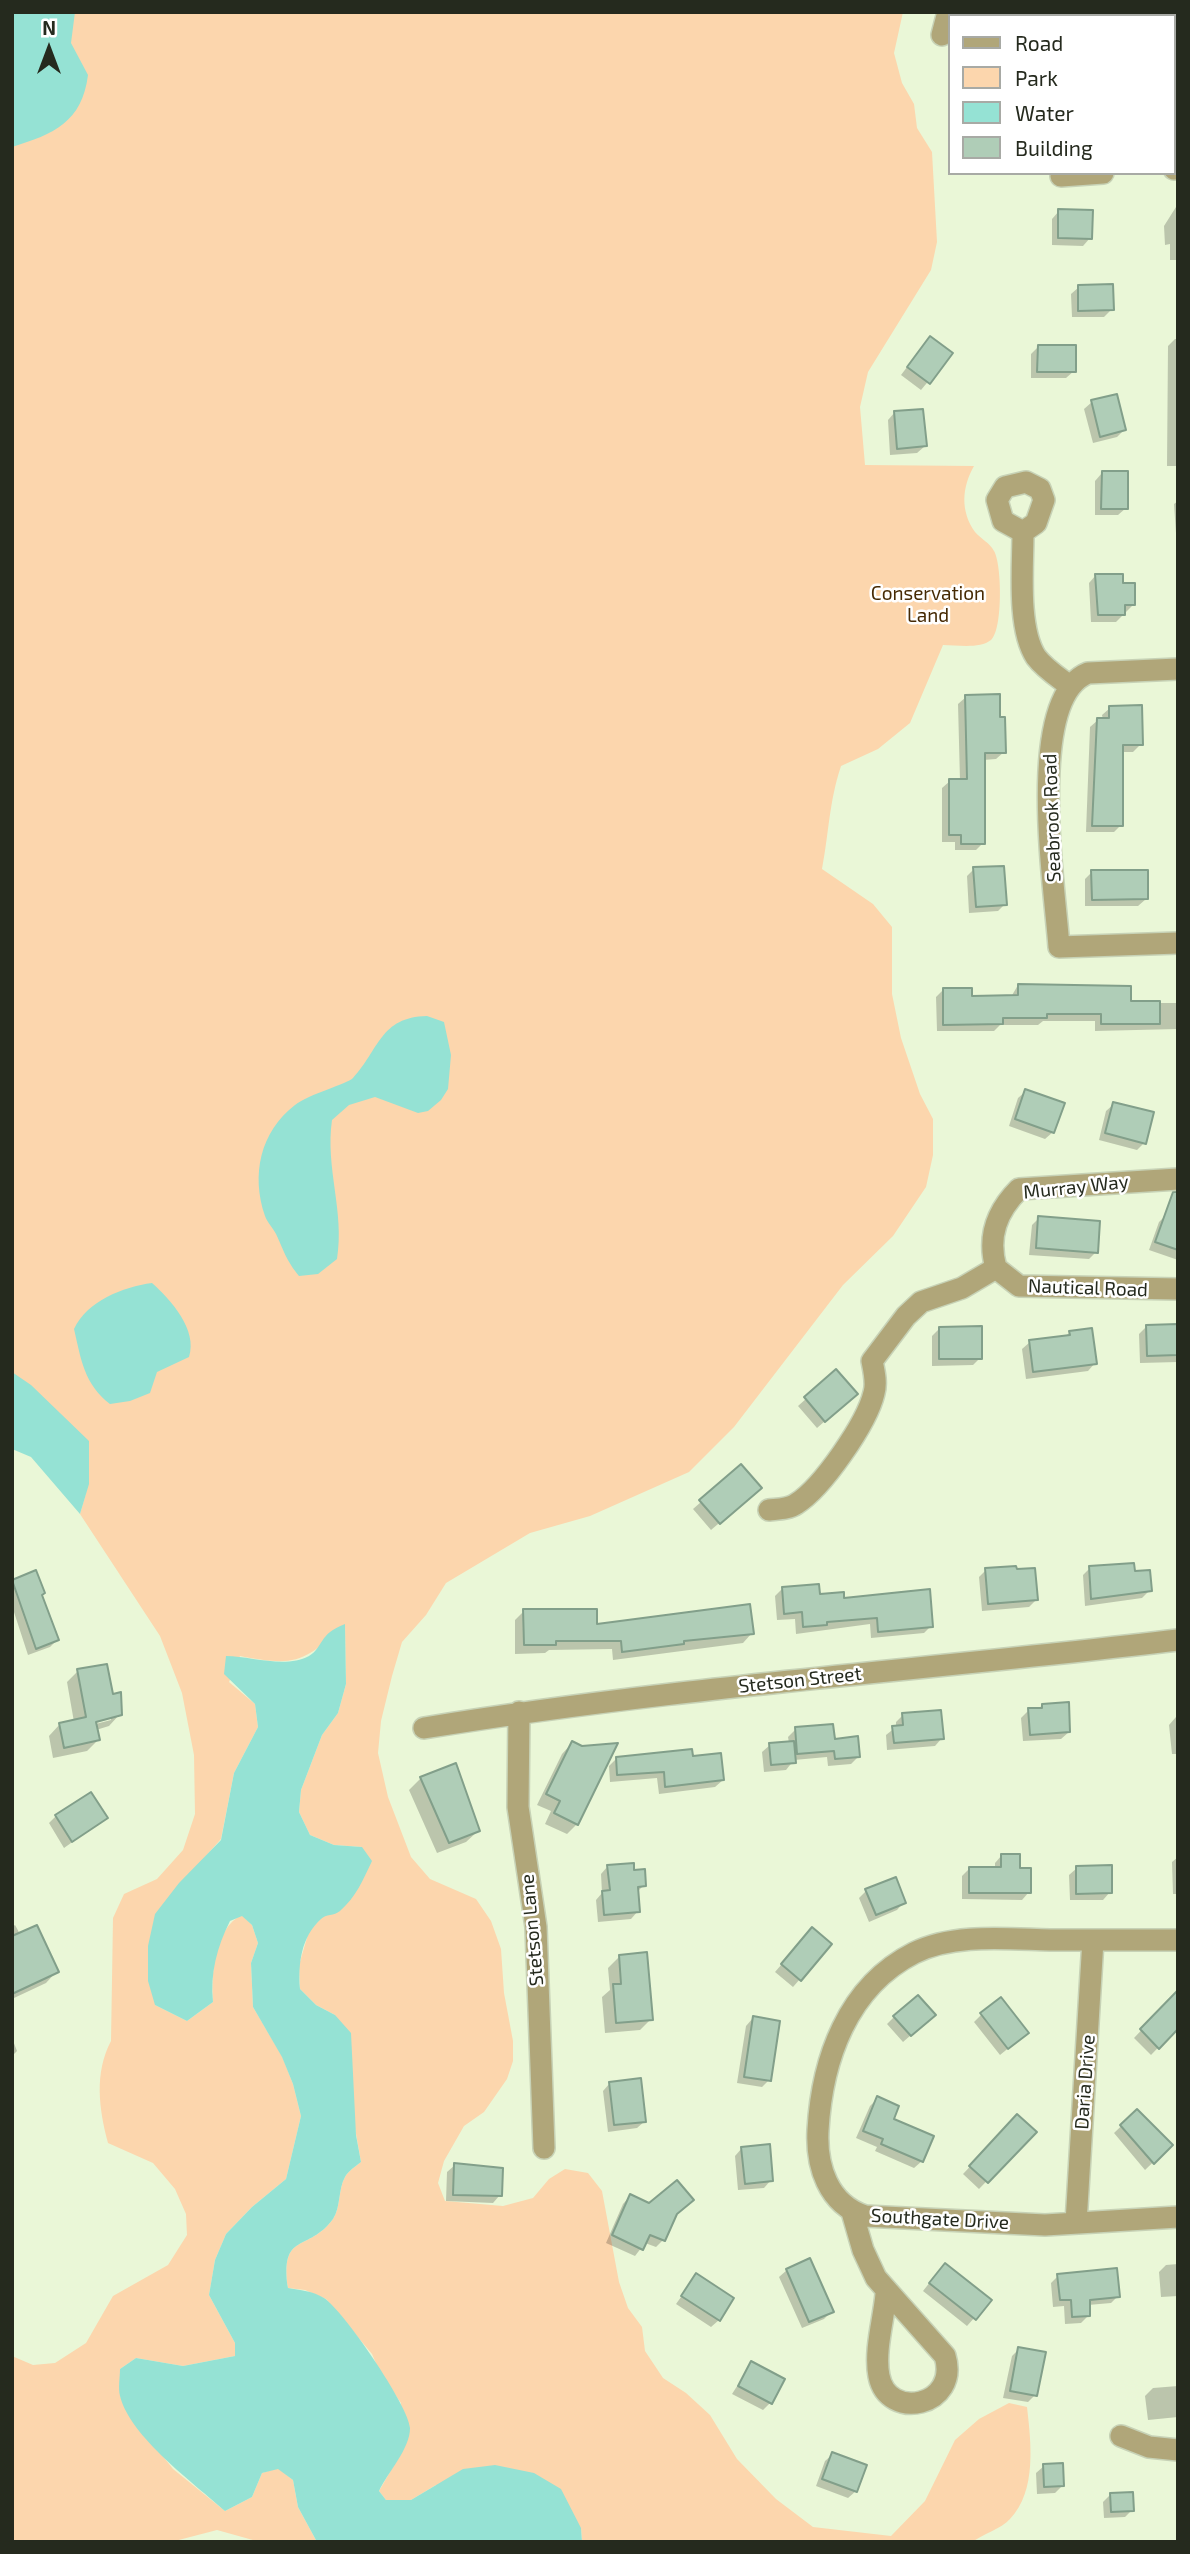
<!DOCTYPE html>
<style>
body{margin:0}
#map{position:relative;width:1190px;height:2554px;overflow:hidden;background:#eaf7d7;font-family:"Exo 2",sans-serif}
canvas{display:block}
.frame{position:absolute;inset:0;border:14px solid #252a1e;pointer-events:none}
.legend{position:absolute;left:948px;top:14px;width:228px;height:161px;box-sizing:border-box;background:#fff;border:2px solid #a8aaa5;margin:0;padding:9px 12px;list-style:none;font-size:21px;color:#252a1e}
.legend li{display:flex;align-items:center;gap:14px;height:35px}
.legend b{width:35px;border:2px solid #a8aaa5}
.north{position:absolute;left:14px;top:14px;width:70px;height:70px;-webkit-text-stroke:5px #fff;paint-order:stroke;rotate:0deg;font-size:19px;font-weight:700;line-height:28px;text-align:center;color:#252a1e}
.north::after{content:'';display:block;margin:auto;width:24px;height:32px;background:#252a1e;clip-path:polygon(50% 0,100% 100%,50% 72%,0 100%)}
</style>
<div id="map">
<canvas width="1190" height="2554"></canvas>
<div class="frame"></div>
<ul class="legend">
<li><b style="height:9px;background:#b0a679"></b>Road</li>
<li><b style="height:19px;background:#fcd6ad"></b>Park</li>
<li><b style="height:19px;background:#95e2d4"></b>Water</li>
<li><b style="height:19px;background:#afcdb7"></b>Building</li>
</ul>
<div class="north">N</div>
</div>
<script>
const context = document.querySelector('canvas').getContext('2d');
context.lineJoin = 'round';
function paint(path, color) { context.fillStyle = color; context.fill(path, 'evenodd'); }
function strokePath(path, color, width, dash) { context.strokeStyle = color; context.lineWidth = width; context.lineCap = dash ? 'butt' : 'round'; context.setLineDash(dash || []); context.stroke(path); }
function drawText(font, color, halo, rows, align = 'center') {
  context.font = font + ' "Exo 2",sans-serif'; context.lineWidth = 5; context.setLineDash([]); context.textBaseline = 'middle'; context.strokeStyle = halo; context.fillStyle = color; for (const [text, x, y, turn = 0] of rows) {
    context.save(); context.translate(x, y); context.rotate((+turn || 0) * Math.PI / 180); context.textAlign = isNaN(turn) ? turn : align; if (halo) context.strokeText(text, 0, 0); context.fillText(text, 0, 0); context.restore();
  }
}
const green = new Path2D(`
 M12,12H903L894,53L902,83L914,104L917,128L932,152L937,242L931,270L868,372L860,407L865,465L974,466C962,487 960,511 975,532C981,539 990,543 994,551C1002,564 1003,630 991,640C980,649 957,645 943,645L910,723L878,749L841,766C829,802 829,833 822,869L873,904L892,927V994L901,1038L920,1094L933,1119V1155L926,1187L893,1236L843,1285L734,1427L689,1472L590,1516L530,1533L446,1583L426,1615L402,1642L392,1676L381,1721L378,1753L388,1797L411,1857L430,1879L476,1899L491,1921L501,1949L504,1993L513,2041V2061L507,2079L484,2112L464,2126L444,2161L438,2183L445,2201L503,2206L533,2198L549,2179L565,2169L588,2173L602,2191L619,2282L628,2308L642,2327L645,2351L663,2378L686,2393L710,2415L737,2459L776,2499L813,2527L891,2536L925,2501L955,2440L979,2419L1009,2403L1027,2407C1031,2442 1037,2491 1010,2519C1001,2529 983,2534 972,2542H582L581,2528L436,2485L411,2500H386L379,2491L402,2451L401,2403L381,2375L372,2354L326,2299L305,2290L288,2288C280,2231 308,2253 333,2219C341,2207 338,2189 345,2177C348,2171 356,2166 361,2162L335,2015L316,2005L300,1989L299,1965L309,1931L323,1916L362,1847L334,1845L310,1835L299,1812L301,1790L322,1735L338,1713L346,1684L345,1625C304,1662 296,1667 240,1656L229,1682L255,1704L258,1727L234,1773L221,1839L205,1857L155,2005L187,2021L213,2002C211,1974 214,1928 242,1915L252,1925L258,1943L251,1963L253,2007L282,2056L293,2084L301,2116L286,2179L252,2207L226,2234L215,2260L209,2295L235,2343V2356L183,2366L136,2358L120,2369V2396L155,2446L173,2469L225,2511L252,2497L262,2473L278,2468L293,2480L298,2507L317,2542H260L217,2530L171,2542H12V2356L33,2365L55,2363L86,2343L113,2296L168,2265L187,2235L186,2214L175,2189L153,2163L108,2143C99,2109 94,2073 111,2041L113,1918L124,1894L157,1879L183,1850L195,1814L194,1755L182,1693L160,1636L80,1514L86,1493L12,1385Z`);
const water = new Path2D(`
 M12,12H75L71,43L88,75C82,122 54,134 12,147Z
 M427,1016L444,1022L451,1055L448,1089L441,1100L428,1111L418,1113L375,1097L349,1105L332,1120C325,1168 345,1212 337,1259L318,1274L299,1276C286,1260 284,1251 276,1234C273,1228 267,1222 265,1216C251,1175 260,1132 295,1105C309,1094 347,1084 353,1078C379,1050 380,1017 427,1016Z
 M152,1283C171,1300 198,1330 189,1357L157,1372L150,1393L130,1401L110,1404C84,1384 81,1359 74,1329C87,1301 123,1287 152,1283Z
 M12,1372L31,1385L89,1441V1484L80,1514L31,1457L12,1449Z
 M345,1624L346,1684L338,1713L322,1735L301,1790L299,1812L310,1835L334,1845L362,1847L372,1861C363,1880 356,1897 340,1911C334,1916 326,1914 321,1919C301,1937 298,1964 300,1989L316,2005L335,2015L351,2033L356,2135L361,2162C356,2166 348,2171 345,2177C338,2189 341,2207 333,2219C308,2253 280,2231 288,2288C300,2290 313,2291 324,2298C343,2310 409,2406 410,2428C410,2449 388,2472 379,2491L386,2500H411L463,2469L495,2465L534,2473L561,2489L581,2528L582,2542H317L298,2507L293,2480L278,2469L262,2473L252,2497L225,2511C195,2484 130,2437 120,2396C118,2388 120,2377 120,2369L136,2358L183,2366L235,2356V2343L209,2295L215,2260L226,2234L252,2207L286,2179L301,2116L293,2084L282,2057L253,2007L251,1963L258,1943L252,1925L242,1916L230,1921C217,1947 210,1973 213,2002L187,2021L155,2005L148,1981V1946L155,1914L179,1883L221,1840L234,1773L258,1727L255,1704L224,1674L226,1656C251,1656 285,1669 309,1656C324,1647 318,1634 345,1624Z`);
const shadow = new Path2D(`
 M1178,78V119L1174,123V79Z
 M1176,207L1178,260H1170V244L1165,245L1164,226Z
 M1059,211L1090,238L1083,246L1052,245V219Z
 M1079,287L1112,309L1104,317H1072L1071,294Z
 M1175,339H1178V466H1167L1168,346Z
 M923,346L951,354L921,390L901,375Z
 M1038,347L1074,371L1066,378H1031V354Z
 M1092,402L1124,430L1117,437L1093,443L1084,409Z
 M895,412L925,446L917,453L890,455L888,420Z
 M1102,473L1126,508L1118,515H1095V481Z
 M1178,501V548H1177L1174,504Z
 M1096,575L1121,585L1133,605L1116,622H1091L1089,583Z
 M966,697L999,719L1004,752L996,759L983,760V843L976,850H955V842H942V788L950,781H960L958,704Z
 M1110,708L1141,744L1133,752H1121V825L1114,832H1086L1090,727L1098,720H1103L1102,715Z
 M974,869L1005,904L998,911L969,913L967,876Z
 M1092,872L1146,899L1138,906H1085V879Z
 M1018,985L1129,1003H1178V1029L1095,1031V1021H1043L1038,1025H1000L994,1031H937L936,997L943,990L970,998L1011,997Z
 M1026,1091L1053,1132L1045,1139L1009,1126L1018,1098Z
 M1114,1104L1144,1143L1137,1150L1099,1140L1106,1111Z
 M1166,1215L1178,1219V1260L1149,1250L1159,1222Z
 M1039,1218L1096,1252L1089,1259L1029,1255L1032,1225Z
 M1178,1325V1362L1140,1363L1139,1334L1146,1327Z
 M940,1328L980,1358L973,1365L932,1366V1336Z
 M1070,1332L1095,1363L1088,1371L1026,1379L1022,1349L1030,1342L1065,1337Z
 M836,1372L848,1401L817,1428L798,1406Z
 M741,1467L752,1495L711,1530L693,1509Z
 M1090,1568L1133,1573L1150,1590L1142,1598L1085,1606L1083,1575Z
 M986,1570L1036,1600L1029,1607L982,1611L979,1577Z
 M13,1582L40,1596L57,1640L50,1647L28,1655L12,1606Z
 M783,1588L843,1600L931,1626L924,1633L871,1638L870,1624L796,1634L795,1619L777,1620L775,1596Z
 M524,1611L595,1626L752,1633L743,1643L613,1660L612,1649L549,1650L545,1653L515,1654V1620Z
 M78,1671L112,1696L120,1714L109,1726L96,1730L98,1740L87,1751L53,1758L49,1736L60,1724L74,1722L67,1682ZM111,1717V1720L88,1726L87,1722Z
 M1042,1705L1069,1732L1061,1739L1023,1741L1021,1718L1029,1710H1038Z
 M903,1715L942,1738L935,1746L887,1750L886,1735L896,1727V1722Z
 M1176,1717L1178,1754H1172L1169,1725Z
 M796,1729L833,1741L858,1757L851,1764L828,1766L827,1757L794,1760L786,1770L764,1772L762,1752L770,1745L789,1743L788,1737Z
 M572,1743L577,1824L567,1834L545,1824L551,1811L537,1805L562,1754Z
 M691,1758L723,1780L715,1787L659,1794L657,1778L610,1782L609,1766L616,1759Z
 M454,1765L478,1831L466,1842L437,1853L409,1790L421,1778Z
 M56,1816L106,1818L64,1848L49,1823Z
 M1002,1855L1018,1870L1029,1892L1022,1900L962,1899V1876L970,1868L995,1869V1863Z
 M1178,1857V1894H1173L1172,1862Z
 M608,1866L633,1872L644,1885L636,1893L638,1911L631,1919L598,1922L596,1900L602,1893L601,1874Z
 M1077,1868L1110,1892L1103,1900H1070L1069,1875Z
 M866,1891L904,1902L897,1910L869,1922L859,1898Z
 M15,1925L20,1934L57,1971L46,1983L14,1998L12,1927Z
 M805,1937L800,1979L793,1987L775,1972Z
 M620,1956L651,2019L640,2030L605,2033L602,1997L610,1990L608,1968Z
 M1171,1999L1178,2027L1151,2055L1134,2038Z
 M981,2015L1027,2033L1000,2055L974,2022Z
 M894,2017L926,2022L903,2042L887,2024Z
 M753,2018L769,2080L762,2087L737,2083L746,2026Z
 M12,2038L17,2051L12,2056Z
 M610,2083L645,2121L637,2128L608,2132L603,2091Z
 M878,2098L922,2161L914,2168L875,2151L877,2147L856,2138L870,2106Z
 M1137,2111L1171,2145L1145,2170L1114,2133Z
 M1017,2117L1034,2132L979,2189L963,2174Z
 M742,2148L771,2180L764,2188L738,2190L735,2156Z
 M455,2165L500,2195L493,2203L446,2201L447,2172Z
 M630,2196L674,2215L663,2240L656,2247L645,2243L635,2256L606,2243L623,2204Z
 M1178,2264V2296L1161,2297L1159,2272L1166,2265Z
 M787,2270L832,2311L824,2319L802,2328L779,2277Z
 M938,2272L990,2300L967,2326L923,2291Z
 M696,2276L719,2320L711,2327L676,2304Z
 M1058,2276L1118,2296L1111,2303L1088,2305L1089,2315L1081,2323L1065,2324L1064,2306L1053,2307L1051,2283Z
 M1019,2349L1035,2395L1028,2402L1003,2398L1012,2356Z
 M752,2363L770,2403L763,2410L732,2394Z
 M1178,2386V2417L1148,2420L1145,2396L1153,2388Z
 M833,2454L856,2491L848,2498L816,2486L825,2461Z
 M1044,2466L1062,2486L1055,2493L1037,2494L1036,2473Z
 M1111,2494L1132,2510L1125,2517L1104,2518L1103,2502Z`);
const building = new Path2D(`
 M1058,209L1093,210L1092,239L1058,238Z
 M1113,284L1114,310L1078,311V285Z
 M930,336L953,353L930,384L907,367Z
 M1038,345H1076V372H1037Z
 M1117,394L1126,430L1100,437L1091,400Z
 M923,409L927,446L897,449L894,411Z
 M1102,471H1128V509H1101Z
 M1095,574H1123V583H1135V605H1125V615H1098Z
 M1000,694V717H1005L1006,753H985V844H961V835H949V779H967L965,695Z
 M1142,705L1143,745H1123V826H1092L1097,718H1109V706Z
 M1004,866L1007,905L976,907L973,867Z
 M1091,870H1148V899L1092,900Z
 M1018,984L1131,986V1001H1160V1024H1101V1014H1047V1018H1003V1024L943,1025V988H972V996L1018,995Z
 M1025,1089L1065,1103L1054,1133L1015,1119Z
 M1113,1102L1154,1112L1146,1144L1105,1133Z
 M1173,1192H1178V1250L1155,1242Z
 M1038,1216L1100,1221L1098,1253L1036,1248Z
 M1178,1324V1355L1147,1356L1146,1325Z
 M982,1326V1359H939V1327Z
 M1092,1328L1097,1364L1033,1372L1029,1340L1070,1335L1069,1331Z
 M836,1369L858,1394L825,1422L804,1397Z
 M741,1464L762,1488L720,1524L699,1500Z
 M1134,1563L1135,1571L1150,1570L1152,1591L1091,1599L1089,1566Z
 M1016,1566L1017,1569L1035,1568L1038,1600L988,1604L985,1568Z
 M36,1570L45,1593L42,1595L59,1640L36,1649L12,1580Z
 M819,1584L820,1594L844,1592V1598L930,1589L933,1627L878,1632L877,1618L827,1622V1625L803,1627L802,1612L784,1614L782,1587Z
 M750,1604L754,1634L684,1641V1644L622,1652L621,1641H556V1645H524L523,1609H597V1624Z
 M107,1664L113,1694L121,1692L122,1715L96,1722L100,1740L64,1748L59,1723L86,1717L77,1669Z
 M1069,1702L1070,1732L1030,1735L1028,1708H1042V1704Z
 M941,1710L944,1739L894,1743L892,1726L903,1725L902,1713Z
 M833,1724L835,1739L858,1736L860,1757L835,1759L834,1751L797,1754L795,1727Z
 M572,1741L582,1746L618,1743L578,1825L554,1813L560,1801L546,1794Z
 M794,1741L796,1763L771,1765L769,1743Z
 M692,1749L693,1756L721,1753L724,1780L665,1787L664,1772L617,1775L616,1757Z
 M456,1763L480,1831L449,1843L420,1777Z
 M91,1792L108,1818L72,1842L55,1815Z
 M1001,1854H1020V1868H1031V1893H969V1867H1001Z
 M634,1863V1870L645,1869L646,1886L638,1887L640,1912L604,1915L602,1891L610,1890L607,1865Z
 M1112,1865V1893L1076,1894V1866Z
 M896,1877L906,1903L876,1915L865,1889Z
 M37,1925L59,1972L12,1994V1936Z
 M812,1927L832,1944L801,1981L781,1964Z
 M647,1952L653,2020L616,2023L613,1984H621L619,1955Z
 M1178,1990V2029L1159,2049L1140,2029Z
 M918,1995L936,2015L911,2036L893,2016Z
 M1001,1997L1029,2033L1008,2049L980,2013Z
 M753,2016L780,2021L771,2081L744,2077Z
 M641,2078L646,2122L614,2125L609,2082Z
 M877,2096L899,2106L894,2119L934,2136L923,2162L881,2144L883,2139L863,2131Z
 M1137,2109L1173,2145L1154,2164L1120,2125Z
 M1017,2114L1037,2132L988,2183L969,2166Z
 M770,2144L773,2181L745,2184L741,2147Z
 M454,2163L503,2168L502,2196L453,2195Z
 M677,2180L694,2200L677,2214L665,2241L650,2235L643,2250L612,2235L630,2194L649,2203Z
 M810,2258L834,2312L809,2322L786,2269Z
 M945,2263L992,2300L976,2320L929,2283Z
 M1117,2268L1120,2297L1090,2300V2316L1072,2317L1071,2300H1060L1057,2274Z
 M696,2273L734,2298L720,2321L681,2296Z
 M1018,2347L1046,2352L1037,2396L1010,2391Z
 M751,2361L785,2379L772,2404L738,2386Z
 M832,2452L867,2465L857,2492L822,2479Z
 M1063,2463L1064,2486L1044,2487L1043,2464Z
 M1133,2492L1134,2511L1111,2512L1110,2493Z`);
const minor = new Path2D(`
 M942,35L948,12
 M1174,169L1178,168
 M1061,176L1103,173
 M1023,532L1003,521L997,500L1005,487L1026,482L1040,489L1044,500L1036,523L1023,532C1023,566 1017,628 1036,657C1045,669 1058,677 1070,686
 M1178,669L1088,673C1025,698 1055,889 1059,947L1178,943
 M996,1268C987,1236 997,1211 1019,1189L1178,1179
 M996,1268L1019,1286L1178,1289
 M769,1510C777,1509 789,1509 796,1504C822,1488 867,1423 874,1393C877,1383 874,1371 872,1361L906,1316L921,1302L962,1288L996,1268
 M519,1712L518,1807L536,1927L544,2148
 M424,1728C674,1687 927,1670 1178,1640
 M1178,1940C1135,1940 1093,1940 1050,1940C1007,1939 954,1933 914,1953C847,1987 822,2060 818,2130C816,2166 828,2204 865,2216L1045,2225L1178,2217
 M852,2212L863,2250L876,2278L945,2356C960,2406 888,2422 879,2376C874,2351 884,2318 886,2294
 M1076,2223L1093,1940
 M1121,2436L1149,2447L1178,2450`);
const parkNames = [
 ["Conservation",928,594],
 ["Land",928,616]
];
const streetNames = [
 ["Seabrook Road",1052,818,-92],
 ["Murray Way",1076,1187,-6],
 ["Nautical Road",1088,1288,2],
 ["Stetson Street",800,1680,-6],
 ["Stetson Lane",532,1930,-95],
 ["Daria Drive",1085,2082,-86],
 ["Southgate Drive",940,2219,3]
];
paint(green, '#fcd6ad');
paint(water, '#95e2d4');
paint(shadow, '#0003');
paint(building, '#afcdb7');
strokePath(building, '#829f8a', 2);
strokePath(minor, '#c7d2b6', 24);
strokePath(minor, '#b0a679', 21);
drawText('19px', '#462a04', '#fff', parkNames);
drawText('19px', '#252a1e', '#fff', streetNames);
</script>
